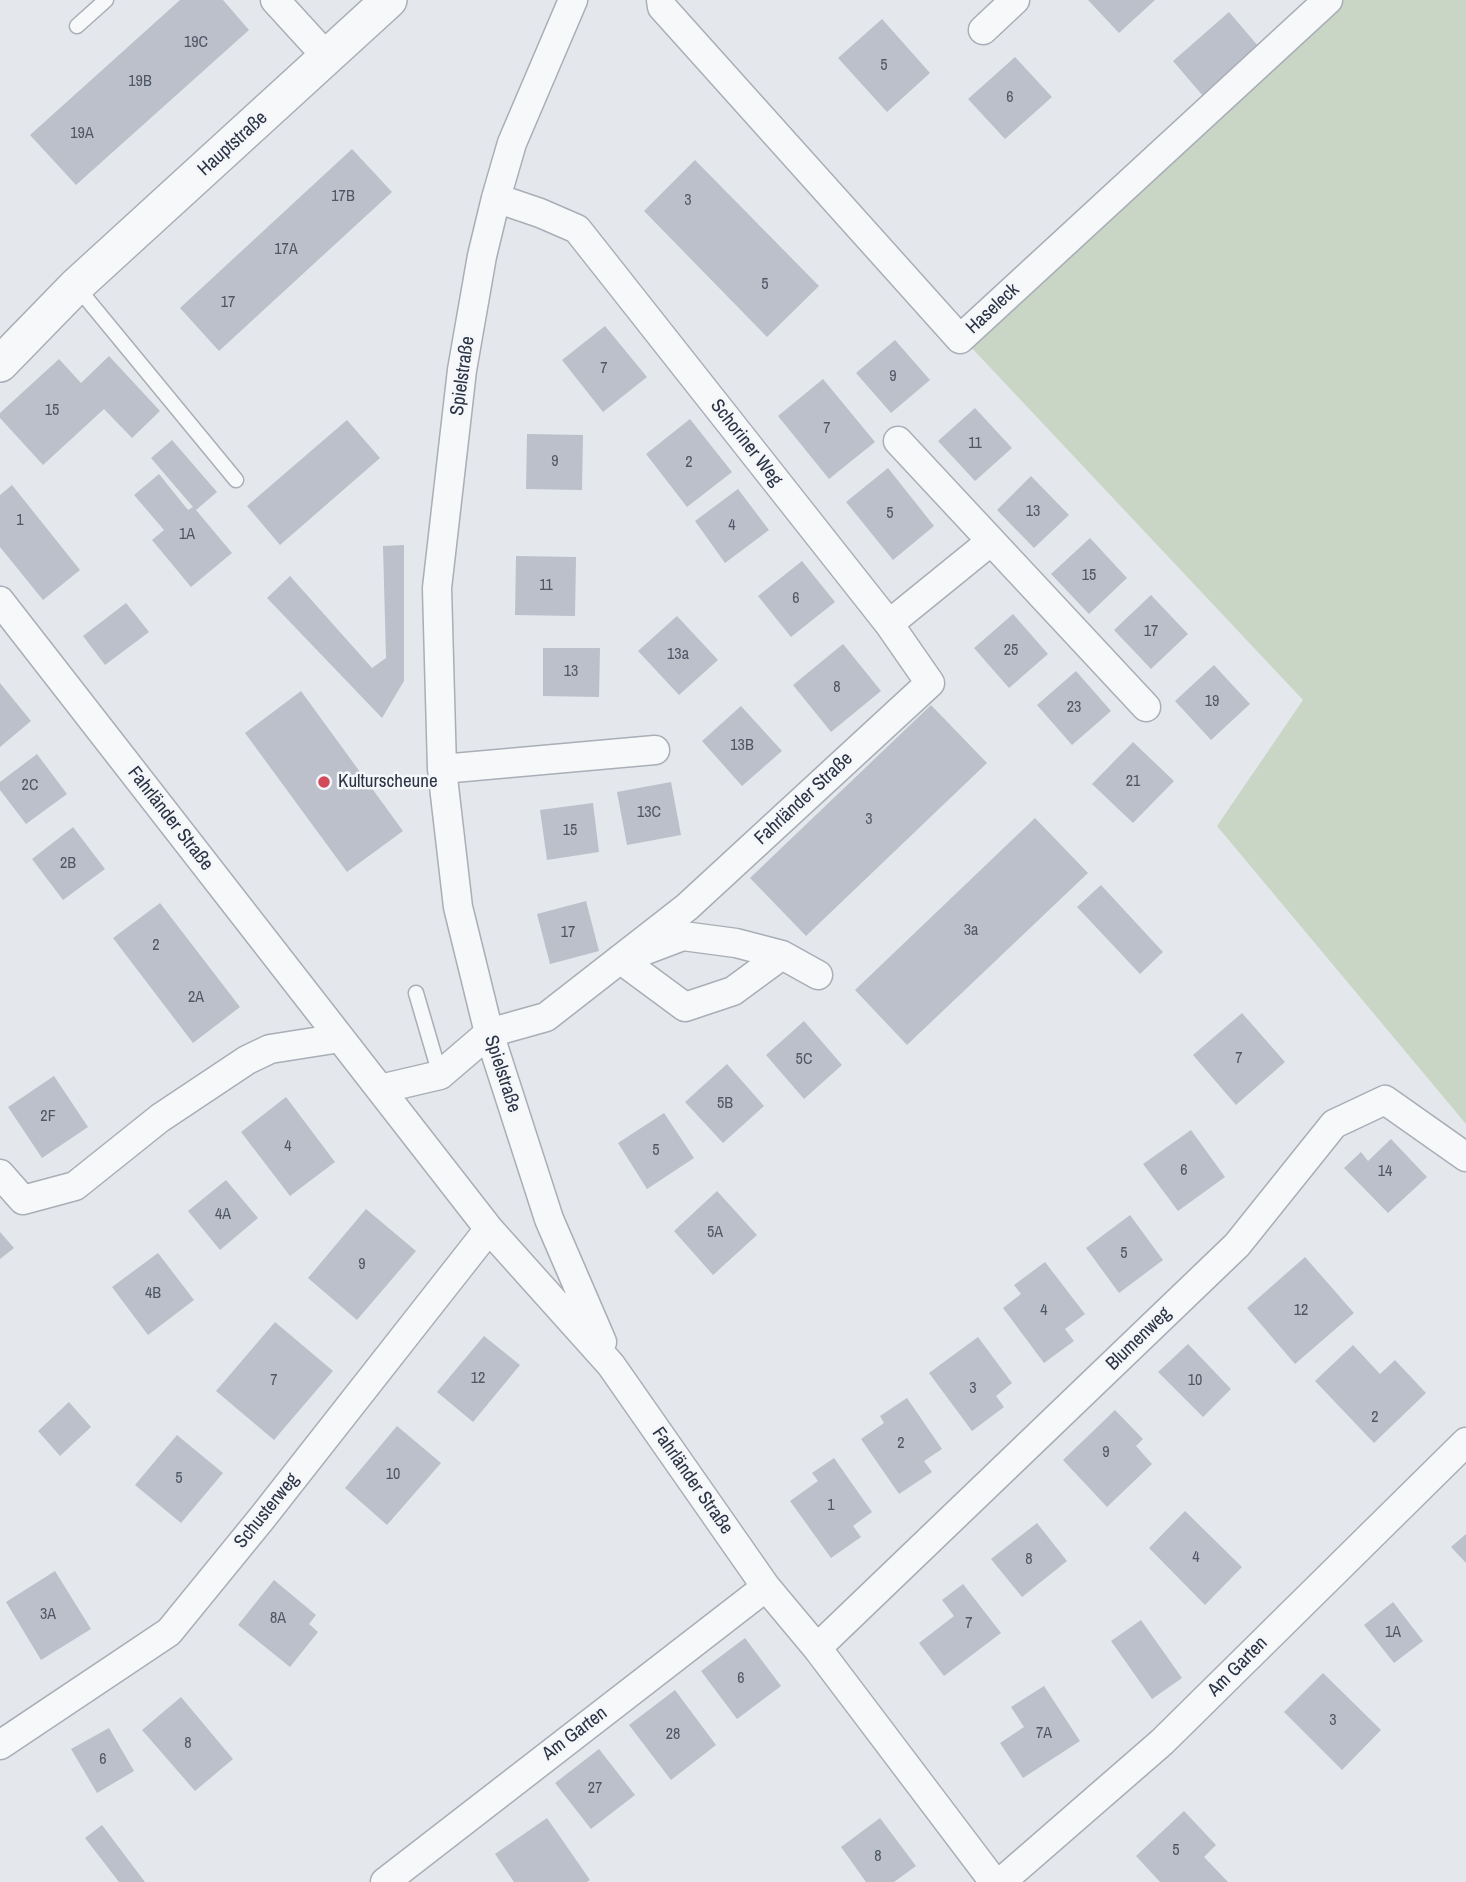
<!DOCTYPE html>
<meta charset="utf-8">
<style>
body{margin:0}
canvas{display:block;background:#e4e7ec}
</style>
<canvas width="1466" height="1882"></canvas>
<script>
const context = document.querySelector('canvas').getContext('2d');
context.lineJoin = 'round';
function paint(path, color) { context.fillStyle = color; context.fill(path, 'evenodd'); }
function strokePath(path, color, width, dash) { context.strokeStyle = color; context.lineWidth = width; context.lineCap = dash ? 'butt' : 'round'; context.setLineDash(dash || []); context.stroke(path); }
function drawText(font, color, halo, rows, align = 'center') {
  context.font = font + ' "Archivo Narrow",sans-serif'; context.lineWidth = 5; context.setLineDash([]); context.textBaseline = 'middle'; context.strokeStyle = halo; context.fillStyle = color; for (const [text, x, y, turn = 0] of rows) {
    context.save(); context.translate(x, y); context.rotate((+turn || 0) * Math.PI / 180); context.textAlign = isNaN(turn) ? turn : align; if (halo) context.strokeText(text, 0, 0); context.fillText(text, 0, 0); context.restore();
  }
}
const green = new Path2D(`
 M1333,0H1466V1124L1217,826L1303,700L969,345Z`);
const building = new Path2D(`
 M180,0H223L249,30L76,185L30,135Z
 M1088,0H1155L1119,33Z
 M1229,12L1259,47L1203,96L1173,61Z
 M882,19L930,73L887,112L838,58Z
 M1015,57L1052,97L1005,139L968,99Z
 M352,149L392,192L219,351L180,308Z
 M695,160L819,286L767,337L644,211Z
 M605,326L647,377L603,412L562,360Z
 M895,340L930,380L891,413L856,373Z
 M109,356L160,411L132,438L104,409L43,465L0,418V413L59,359L81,383Z
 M823,379L875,442L829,479L778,416Z
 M975,408L1012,448L975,481L938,441Z
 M690,419L732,472L687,507L646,454Z
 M347,420L380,458L280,545L247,506Z
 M527,434L583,435L582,490L526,489Z
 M172,440L217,492L196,510L232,553L191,587L152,540L164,530L134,495L159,474L188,510L193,507L151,458Z
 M888,468L934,526L893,560L846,502Z
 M1031,476L1069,515L1034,548L997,510Z
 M12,485L80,570L43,600L0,547V495Z
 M738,489L769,530L725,563L695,521Z
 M1090,538L1127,578L1089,614L1051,574Z
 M404,545V681L382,718L267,598L290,576L372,668L386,658L383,546Z
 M516,556L576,557L575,616L515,615Z
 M802,561L835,602L791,637L758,596Z
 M1151,595L1188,634L1151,669L1114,630Z
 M126,603L149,632L105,665L83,636Z
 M1013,614L1048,654L1009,688L974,648Z
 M677,616L718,660L679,695L638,651Z
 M843,644L881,691L831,732L793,685Z
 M543,648H600L599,697L543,696Z
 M1214,665L1250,704L1211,740L1175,701Z
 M1076,671L1111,711L1072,745L1037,705Z
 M0,683L31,721L0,747Z
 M301,691L403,831L347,872L245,733Z
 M931,705L987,763L806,936L750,878Z
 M741,706L782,751L742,786L702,741Z
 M1133,742L1174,781L1133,823L1092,784Z
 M37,754L67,794L26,824L0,790V782Z
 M671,782L681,835L627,845L617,792Z
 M593,803L599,852L547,860L540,810Z
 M1035,818L1088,873L907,1045L855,990Z
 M73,827L105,869L63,900L32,859Z
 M1101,885L1163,952L1140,974L1077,907Z
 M586,901L599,951L550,964L537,914Z
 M160,903L240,1007L193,1043L113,938Z
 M1242,1013L1285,1062L1236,1105L1193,1055Z
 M804,1021L842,1065L804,1099L766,1055Z
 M727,1064L764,1106L723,1143L685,1102Z
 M54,1076L88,1127L42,1158L8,1107Z
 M286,1097L335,1162L290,1196L241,1132Z
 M664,1113L694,1158L647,1189L618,1143Z
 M1191,1130L1225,1177L1178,1211L1143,1164Z
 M1391,1139L1427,1177L1388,1213L1344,1168L1361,1152L1368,1161Z
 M226,1180L258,1218L220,1250L188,1211Z
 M717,1191L757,1235L713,1275L674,1231Z
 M366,1209L416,1251L357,1320L308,1278Z
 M1130,1215L1163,1260L1119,1293L1086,1248Z
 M0,1232L14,1248L0,1259Z
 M158,1253L194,1300L148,1335L112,1287Z
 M1305,1257L1354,1313L1295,1364L1247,1308Z
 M1045,1262L1085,1314L1065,1329L1074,1341L1044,1363L1003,1308L1021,1294L1014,1285Z
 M275,1322L333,1371L274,1440L216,1391Z
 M484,1336L520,1365L473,1422L437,1392Z
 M978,1337L1012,1383L996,1396L1004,1407L972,1431L929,1373Z
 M1188,1344L1231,1389L1203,1417L1158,1372Z
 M1353,1345L1380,1374L1395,1360L1426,1393L1374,1443L1315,1381Z
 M907,1398L942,1449L924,1461L932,1472L899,1494L861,1439L884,1423L880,1416Z
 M69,1402L91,1427L60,1456L38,1431Z
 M1115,1410L1143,1439L1136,1446L1152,1464L1107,1507L1063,1460Z
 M397,1426L441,1463L387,1525L345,1488Z
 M177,1435L223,1473L181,1523L135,1485Z
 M834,1458L872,1512L853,1526L861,1537L831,1558L790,1501L818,1481L812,1473Z
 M1185,1511L1242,1567L1205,1605L1149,1548Z
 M1037,1523L1067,1561L1022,1597L991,1559Z
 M1466,1534V1563L1451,1547Z
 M55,1571L91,1629L41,1660L6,1602Z
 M274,1580L316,1615L309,1624L318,1632L290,1667L238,1625Z
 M963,1584L1001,1633L944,1676L919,1643L954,1616L942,1600Z
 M1393,1602L1423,1641L1394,1663L1364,1625Z
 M1141,1620L1182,1678L1152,1699L1111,1641Z
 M745,1638L781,1686L737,1719L701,1671Z
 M1323,1673L1381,1730L1342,1770L1284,1712Z
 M1044,1686L1080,1741L1023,1778L1000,1743L1024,1727L1011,1707Z
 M675,1690L716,1745L671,1780L629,1725Z
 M181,1697L233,1759L195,1791L142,1730Z
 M109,1728L134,1771L97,1793L71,1749Z
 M599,1749L635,1795L591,1829L555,1783Z
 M1184,1811L1216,1845L1204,1857L1228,1882H1160L1136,1856Z
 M547,1818L590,1880L587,1882H514L495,1854Z
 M880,1818L916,1866L894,1882H866L841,1847Z
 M102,1825L145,1882H119L85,1838Z`);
const service = new Path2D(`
 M77,26L106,0
 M77,287L236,480
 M416,993L440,1075`);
const minor = new Path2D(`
 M275,0L328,58
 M573,0L512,143L496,198L482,256L462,370L437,588L442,769L458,907L489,1033L549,1219L602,1342
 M661,0L662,7L960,339L1328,0
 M983,30L1015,0
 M898,441L1146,707
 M0,601L489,1229L611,1365L766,1587L817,1648L994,1882
 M889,624L990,542
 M442,769L655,750
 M646,950L683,936L736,943L782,955L818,975
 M620,959L685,1007L733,991L782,955
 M380,1089L440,1075L489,1033L546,1017L687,907L930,683L889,624L577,229L540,213L496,198
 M0,1174L23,1200L75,1186L160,1118L247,1060L270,1049L340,1038
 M817,1648L1237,1245L1334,1124L1385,1100L1466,1157
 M0,1745L169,1632L262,1518L489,1229
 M385,1882L766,1587
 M1001,1882L1162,1742L1466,1442`);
const tertiary = new Path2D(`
 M0,364L76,286L389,0`);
const markers = [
 [324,782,7,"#d1495b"]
];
const numberNames = [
 ["19C",196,43],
 ["5",884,66],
 ["19B",140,82],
 ["6",1010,98],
 ["19A",82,134],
 ["17B",343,197],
 ["3",688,201],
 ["17A",286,250],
 ["5",765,285],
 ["17",228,303],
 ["7",604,369],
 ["9",893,377],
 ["15",52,411],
 ["7",827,429],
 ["11",975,444],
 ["9",555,462],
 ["2",689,463],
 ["13",1033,512],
 ["5",890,514],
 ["1",20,521],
 ["4",732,526],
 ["1A",187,535],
 ["15",1089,576],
 ["11",546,586],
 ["6",796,599],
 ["17",1151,632],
 ["25",1011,651],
 ["13a",678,655],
 ["13",571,672],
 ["8",837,688],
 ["19",1212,702],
 ["23",1074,708],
 ["13B",742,746],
 ["21",1133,782],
 ["2C",30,786],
 ["13C",649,813],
 ["3",869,820],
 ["15",570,831],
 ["2B",68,864],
 ["3a",971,931],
 ["17",568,933],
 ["2",156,946],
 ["2A",196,998],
 ["7",1239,1059],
 ["5C",804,1060],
 ["5B",725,1104],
 ["2F",48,1117],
 ["4",288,1147],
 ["5",656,1151],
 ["6",1184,1171],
 ["14",1385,1172],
 ["4A",223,1215],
 ["5A",715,1233],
 ["5",1124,1254],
 ["9",362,1265],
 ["4B",153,1294],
 ["4",1044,1311],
 ["12",1301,1311],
 ["12",478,1379],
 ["7",274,1381],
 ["10",1195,1381],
 ["3",973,1389],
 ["2",1375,1418],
 ["2",901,1444],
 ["9",1106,1453],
 ["10",393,1475],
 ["5",179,1479],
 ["1",831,1506],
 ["4",1196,1558],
 ["8",1029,1560],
 ["3A",48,1615],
 ["8A",278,1619],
 ["7",969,1624],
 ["1A",1393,1633],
 ["6",741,1679],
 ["3",1333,1721],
 ["7A",1044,1734],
 ["28",673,1735],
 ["8",188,1744],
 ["6",103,1760],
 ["27",595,1789],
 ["5",1176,1851],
 ["8",878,1857]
];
const streetNames = [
 ["Hauptstraße",233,144,-42],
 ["Haseleck",993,309,-43],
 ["Spielstraße",463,376,-82],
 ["Schoriner Weg",746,443,52],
 ["Fahrländer Straße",804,799,-43],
 ["Fahrländer Straße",170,819,52],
 ["Spielstraße",502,1074,72],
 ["Blumenweg",1139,1339,-44],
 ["Fahrländer Straße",692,1481,55],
 ["Schusterweg",267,1511,-51],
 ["Am Garten",1238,1667,-45],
 ["Am Garten",575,1734,-37]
];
const poiNames = [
 ["Kulturscheune",338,782]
];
paint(green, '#c9d6c5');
paint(building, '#bbc0ca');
strokePath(service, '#a9aeb7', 17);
strokePath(minor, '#a9aeb7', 31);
strokePath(tertiary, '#a9aeb7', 38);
strokePath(service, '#f7f8fa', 14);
strokePath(minor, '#f7f8fa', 28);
strokePath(tertiary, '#f7f8fa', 35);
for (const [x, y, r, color] of markers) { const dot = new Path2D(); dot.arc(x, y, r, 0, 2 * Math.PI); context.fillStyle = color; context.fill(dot); strokePath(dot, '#f4f6f9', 2.5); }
drawText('16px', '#4f5766', null, numberNames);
drawText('19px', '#2b3445', '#f4f6f9', streetNames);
drawText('19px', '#2b3445', '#f4f6f9', poiNames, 'left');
</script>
